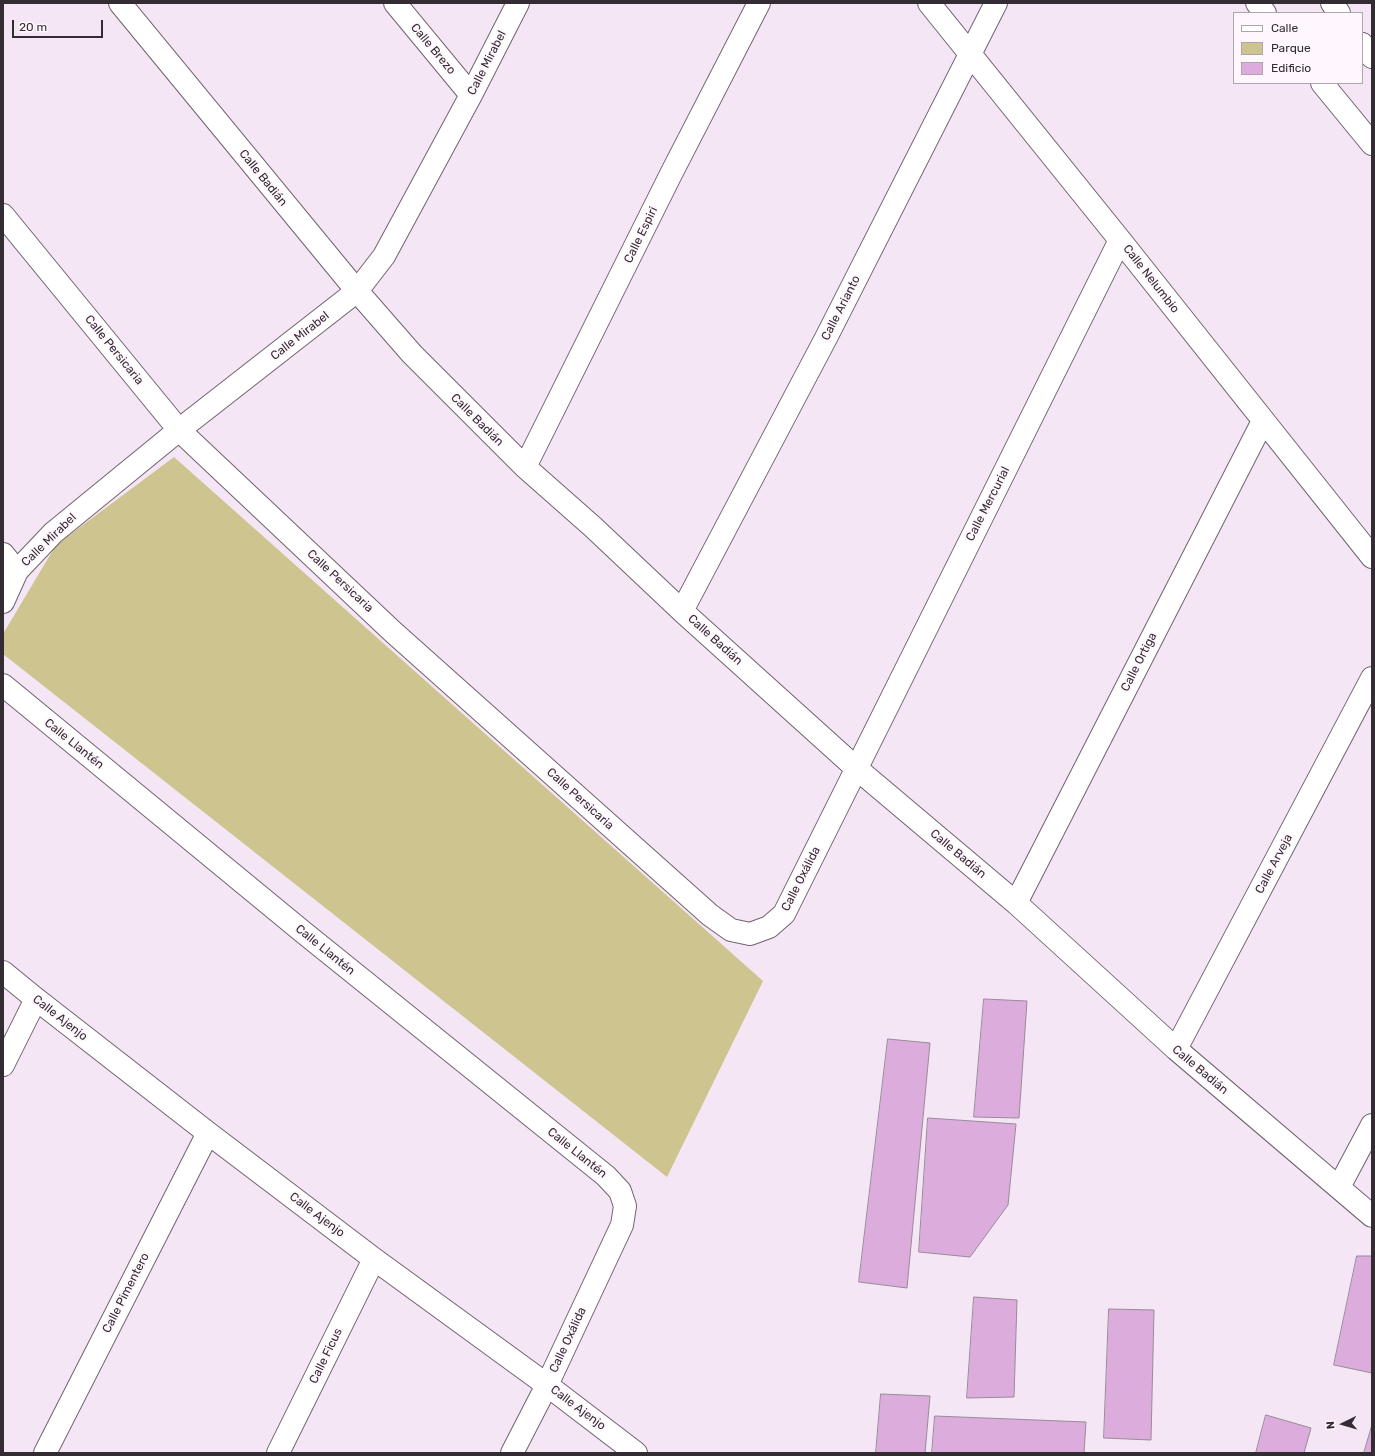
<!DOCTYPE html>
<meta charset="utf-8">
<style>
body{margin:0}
#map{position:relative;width:1375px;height:1456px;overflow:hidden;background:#f5e6f5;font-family:Rubik,sans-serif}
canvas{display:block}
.frame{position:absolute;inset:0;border:4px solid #332d33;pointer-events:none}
.legend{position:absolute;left:1233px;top:12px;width:130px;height:72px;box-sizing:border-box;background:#fff6fe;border:1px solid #ada6ad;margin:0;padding:5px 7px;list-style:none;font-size:12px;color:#332d33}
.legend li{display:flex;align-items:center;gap:8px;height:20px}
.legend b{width:20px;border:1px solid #ada6ad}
.north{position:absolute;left:1323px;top:1404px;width:40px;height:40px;-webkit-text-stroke:3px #fff6fe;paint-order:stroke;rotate:265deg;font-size:11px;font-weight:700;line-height:16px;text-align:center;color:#332d33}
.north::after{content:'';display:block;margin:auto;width:14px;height:18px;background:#332d33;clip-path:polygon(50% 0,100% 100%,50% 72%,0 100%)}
.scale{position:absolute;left:12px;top:20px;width:91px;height:18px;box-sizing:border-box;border:2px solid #332d33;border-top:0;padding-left:5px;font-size:12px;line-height:14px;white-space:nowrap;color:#332d33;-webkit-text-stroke:3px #fff6fe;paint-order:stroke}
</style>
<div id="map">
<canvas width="1375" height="1456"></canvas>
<div class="frame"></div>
<ul class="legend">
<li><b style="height:5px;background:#fff"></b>Calle</li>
<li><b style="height:11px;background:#cec48f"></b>Parque</li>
<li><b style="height:11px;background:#dcacdc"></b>Edificio</li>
</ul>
<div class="north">N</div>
<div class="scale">20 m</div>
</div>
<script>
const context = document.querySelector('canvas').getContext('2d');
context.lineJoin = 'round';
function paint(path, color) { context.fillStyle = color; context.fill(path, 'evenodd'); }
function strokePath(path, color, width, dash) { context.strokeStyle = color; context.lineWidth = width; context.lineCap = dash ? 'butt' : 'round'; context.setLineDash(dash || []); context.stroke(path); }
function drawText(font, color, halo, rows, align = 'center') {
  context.font = font + ' Rubik,sans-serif'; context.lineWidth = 4; context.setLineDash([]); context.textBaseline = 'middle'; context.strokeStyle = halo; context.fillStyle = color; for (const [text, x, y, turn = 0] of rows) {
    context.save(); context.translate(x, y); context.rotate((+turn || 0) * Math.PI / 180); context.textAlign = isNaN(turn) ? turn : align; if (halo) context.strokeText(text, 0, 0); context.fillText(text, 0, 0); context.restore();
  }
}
const green = new Path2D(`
 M174,457L763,981L667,1177L3,654V634L56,545Z`);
const building = new Path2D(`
 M984,999L1027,1001L1019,1118L974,1117Z
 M888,1039L930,1043L907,1288L859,1282Z
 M928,1118L1016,1124L1008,1205L970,1257L919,1252Z
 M1357,1256H1372V1373L1334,1365Z
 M974,1297L1017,1300L1014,1397L967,1398Z
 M1109,1309L1154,1310L1151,1440L1104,1438Z
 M881,1394L930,1396L925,1453H876Z
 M1266,1415L1311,1428L1304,1453H1256Z
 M935,1416L1086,1422L1084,1453H932Z
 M1372,1425V1453H1364Z`);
const minor = new Path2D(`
 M120,3L357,291L412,354L525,467L593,527L682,611L856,768L1016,903L1176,1049L1372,1216
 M395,3L471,95
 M929,3L1120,240L1372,557
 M3,215L179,430L392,631L710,915L731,930L750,934L769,927L784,914L1120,240
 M525,467L671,174L759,3
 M3,554L17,571
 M3,602L17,571L53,533L179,430L357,291L384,256L471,95L518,3
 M682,611L827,336L996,3
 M3,685L303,932L606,1176L620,1191L625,1206L622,1225L547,1385L512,1453
 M1016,903L1263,421
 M3,972L36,999L208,1133L374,1259L547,1385L636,1453
 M1176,1049L1372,678
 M3,1065L36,999
 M1339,1187L1372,1125
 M45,1453L208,1133
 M278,1453L374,1259`);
const secondary = new Path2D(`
 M1257,3L1265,13
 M1332,3L1339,13
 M1362,44L1372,57
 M1322,83L1372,144`);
const streetNames = [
 ["Calle Brezo",433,49,50],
 ["Calle Mirabel",487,63,-63],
 ["Calle Badián",263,178,51],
 ["Calle Espiri",641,235,-64],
 ["Calle Nelumbio",1151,279,52],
 ["Calle Arianto",841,308,-63],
 ["Calle Mirabel",300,336,-38],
 ["Calle Persicaria",114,350,51],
 ["Calle Badián",477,420,45],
 ["Calle Mercurial",988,504,-63],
 ["Calle Mirabel",49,540,-44],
 ["Calle Persicaria",340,581,43],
 ["Calle Badián",715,640,42],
 ["Calle Ortiga",1139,662,-63],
 ["Calle Llantén",74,744,39],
 ["Calle Persicaria",580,799,42],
 ["Calle Badián",958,854,40],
 ["Calle Arveja",1274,864,-62],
 ["Calle Oxálida",801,879,-63],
 ["Calle Llantén",325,950,39],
 ["Calle Ajenjo",60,1018,38],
 ["Calle Badián",1200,1070,40],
 ["Calle Llantén",577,1153,39],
 ["Calle Ajenjo",317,1215,37],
 ["Calle Pimentero",126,1293,-63],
 ["Calle Oxálida",568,1340,-65],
 ["Calle Ficus",326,1356,-64],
 ["Calle Ajenjo",578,1408,37]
];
paint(green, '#cec48f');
paint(building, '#dcacdc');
strokePath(building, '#988a98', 1);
strokePath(minor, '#70636f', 24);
strokePath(secondary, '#70636f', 24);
strokePath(minor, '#fff', 22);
strokePath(secondary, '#fff', 22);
drawText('12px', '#332d33', '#fff6fe', streetNames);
</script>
